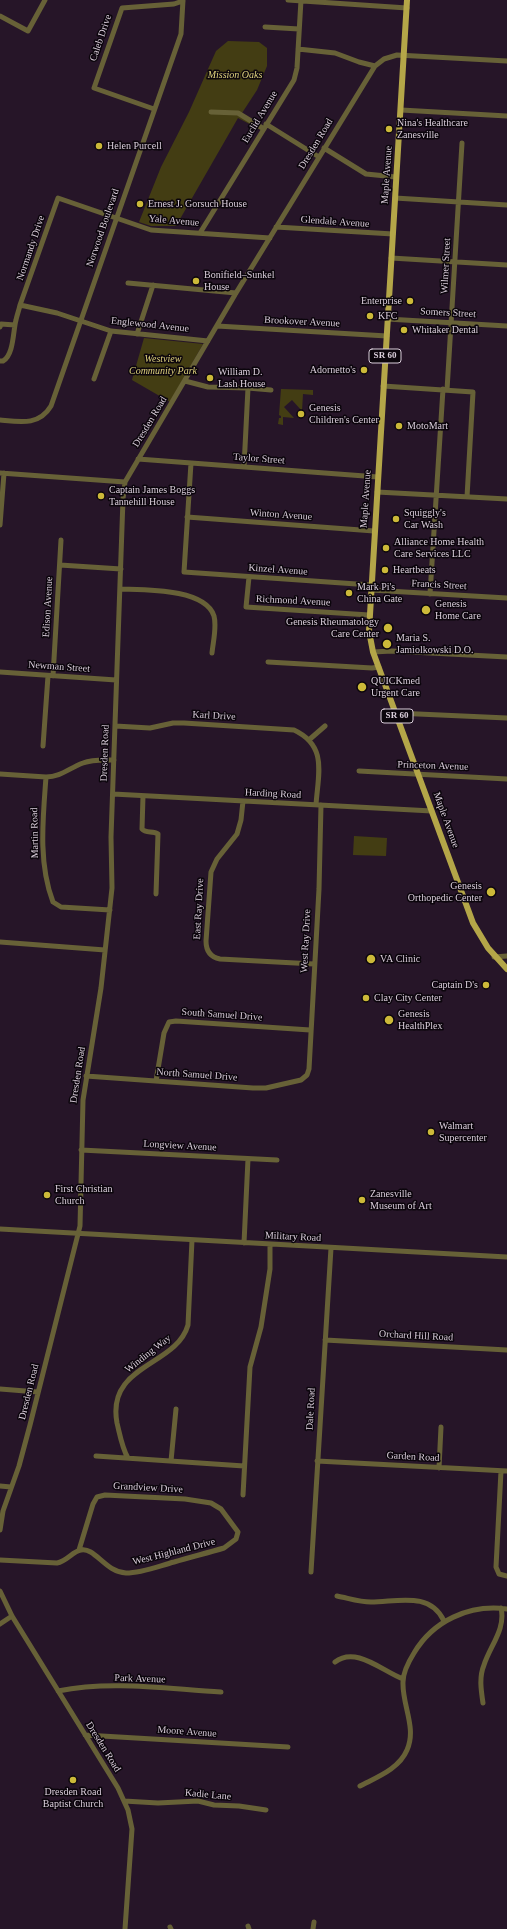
<!DOCTYPE html>
<meta charset="utf-8">
<style>
body{margin:0}
canvas{display:block;background:#261528}
</style>
<canvas width="507" height="1929"></canvas>
<script>
const context = document.querySelector('canvas').getContext('2d');
context.lineJoin = 'round';
function paint(path, color) { context.fillStyle = color; context.fill(path, 'evenodd'); }
function strokePath(path, color, width, dash) { context.strokeStyle = color; context.lineWidth = width; context.lineCap = dash ? 'butt' : 'round'; context.setLineDash(dash || []); context.stroke(path); }
function drawText(font, color, halo, rows, align = 'center') {
  context.font = font + ' Georgia,serif'; context.lineWidth = 3; context.setLineDash([]); context.textBaseline = 'middle'; context.strokeStyle = halo; context.fillStyle = color; for (const [text, x, y, turn = 0] of rows) {
    context.save(); context.translate(x, y); context.rotate((+turn || 0) * Math.PI / 180); context.textAlign = isNaN(turn) ? turn : align; if (halo) context.strokeText(text, 0, 0); context.fillText(text, 0, 0); context.restore();
  }
}
const green = new Path2D(`
 M228,41L259,42L267,48V66L257,90L242,113L263,126L261,130L238,118L176,226H151L139,222L161,167L189,112L216,51Z
 M144,338L203,344L170,402L132,380Z
 M281,389L313,390V395L303,394L302,411L292,400L284,407L294,418L283,417V425L278,424L279,418H281V416L279,415Z
 M354,836L387,838L386,856L353,855Z`);
const minor = new Path2D(`
 M288,0L407,8
 M0,16L28,31L45,0
 M265,27L299,29
 M298,49L335,53L359,62L375,66
 M154,109L94,88L122,8L174,4L183,1
 M401,110L507,116
 M211,112L238,113L264,129
 M266,124L319,157
 M324,148L366,174L396,177
 M395,198L507,205
 M276,227L393,234
 M200,233L294,80L297,68L301,0
 M391,258L507,265
 M128,283L236,293
 M20,305L57,313L111,331L208,341
 M387,319L507,326
 M217,326L387,336
 M0,327L1,324L15,325
 M137,334L153,285
 M0,361H3C14,355 13,330 16,320C17,315 19,310 20,305L58,198L151,230L270,238
 M94,379L111,331
 M185,381L208,387L248,388L271,390
 M383,386L473,392L467,497
 M447,390L462,143
 M0,420C20,422 39,426 51,406L181,34L183,0
 M138,459L378,477
 M191,463L184,572L371,585
 M244,467L248,388
 M0,473L125,482
 M377,492L507,499
 M187,517L374,531
 M0,525L4,473
 M60,565L121,569
 M249,577L246,607L369,615
 M120,589C143,590 205,588 214,616C217,627 213,642 212,653
 M371,590L507,598
 M430,594L443,389
 M373,652L392,651L507,657
 M268,662L372,668L379,667
 M0,672L116,680
 M53,676L61,540
 M396,713L507,718
 M115,726L150,728L173,723H184L294,730C328,746 318,774 316,805
 M310,739L325,726
 M43,746L48,676
 M359,771L507,779
 M0,774L46,777
 M113,794L432,811
 M143,796L142,829C146,834 153,830 158,834L156,894
 M243,801L241,820L237,834L217,859L211,872L206,941C206,951 210,957 220,959L314,964
 M110,910L61,907L53,902C38,863 43,818 46,777C61,777 69,768 83,763C93,759 104,760 114,760
 M0,942L105,950
 M494,957L507,956
 M86,1076L253,1088H266L301,1080L307,1075L309,1069L319,889L321,805
 M156,1081L164,1033L169,1022L176,1021L310,1030
 M81,1150L277,1160
 M0,1229L507,1257
 M244,1243L248,1159
 M325,1340L507,1350
 M0,1389L38,1392
 M96,1456L244,1466
 M128,1458C122,1448 120,1435 117,1423C106,1364 176,1367 188,1325L192,1240
 M171,1461L176,1409
 M317,1461L507,1471
 M439,1468L441,1427
 M501,1471L496,1567L499,1574L507,1576
 M0,1486L11,1487
 M243,1495L250,1367L261,1327L270,1269V1245
 M0,1530L3,1511L19,1466L30,1425L80,1226L83,1100L101,988L112,888L111,837L123,499L125,482L236,293L375,66L384,59L397,55L507,61
 M0,1560L57,1563C67,1561 73,1551 81,1550C95,1547 105,1572 126,1573C142,1573 159,1566 174,1562C191,1557 207,1553 224,1548L236,1539L238,1532L221,1509L211,1503L185,1499L105,1495L97,1497L93,1504L79,1550
 M311,1572L331,1248
 M0,1591L12,1616L118,1788L128,1810L132,1829L125,1929
 M337,1596C348,1598 359,1602 371,1602C397,1602 430,1591 444,1621
 M0,1624L12,1616
 M335,1662C356,1646 382,1671 403,1679
 M58,1691C111,1680 167,1689 221,1692
 M483,1703C481,1690 479,1677 484,1665C490,1646 506,1629 501,1608
 M85,1735L288,1747
 M360,1786C377,1777 399,1769 407,1750C417,1728 402,1705 403,1682C403,1672 409,1661 414,1653C433,1621 469,1604 507,1609
 M124,1801L158,1803L198,1801L214,1805L239,1806L266,1810
 M248,1926L249,1929
 M170,1927L171,1929
 M313,1929L314,1922`);
const major = new Path2D(`
 M407,0L369,631L373,652L473,923L488,948L507,969`);
const markers = [
 [389,129,4,"#ccb939"],
 [99,146,4,"#ccb939"],
 [140,204,4,"#ccb939"],
 [196,281,4,"#ccb939"],
 [410,301,4,"#ccb939"],
 [370,316,4,"#ccb939"],
 [404,330,4,"#ccb939"],
 [364,370,4,"#ccb939"],
 [210,378,4,"#ccb939"],
 [301,414,4,"#ccb939"],
 [399,426,4,"#ccb939"],
 [101,496,4,"#ccb939"],
 [396,519,4,"#ccb939"],
 [386,548,4,"#ccb939"],
 [385,570,4,"#ccb939"],
 [349,593,4,"#ccb939"],
 [426,610,5,"#ccb939"],
 [388,628,5,"#ccb939"],
 [387,644,5,"#ccb939"],
 [362,687,5,"#ccb939"],
 [491,892,5,"#ccb939"],
 [371,959,5,"#ccb939"],
 [486,985,4,"#ccb939"],
 [366,998,4,"#ccb939"],
 [389,1020,5,"#ccb939"],
 [431,1132,4,"#ccb939"],
 [47,1195,4,"#ccb939"],
 [362,1200,4,"#ccb939"],
 [73,1780,4,"#ccb939"]
];
const shields = [
 [385,356,32],
 [397,716,32]
];
const shieldNames = [
 ["SR 60",385,356],
 ["SR 60",397,716]
];
const streetNames = [
 ["Caleb Drive",101,38,-71],
 ["Euclid Avenue",260,117,-59],
 ["Dresden Road",316,144,-59],
 ["Maple Avenue",387,175,-86],
 ["Yale Avenue",174,221,5],
 ["Glendale Avenue",335,222,4],
 ["Norwood Boulevard",103,228,-71],
 ["Normandy Drive",31,248,-71],
 ["Wilmer Street",446,266,-87],
 ["Somers Street",448,313,3],
 ["Brookover Avenue",302,322,3],
 ["Englewood Avenue",150,325,6],
 ["Dresden Road",150,422,-59],
 ["Taylor Street",259,459,4],
 ["Maple Avenue",366,499,-86],
 ["Winton Avenue",281,515,4],
 ["Kinzel Avenue",278,570,4],
 ["Francis Street",439,585,3],
 ["Richmond Avenue",293,601,3],
 ["Edison Avenue",48,607,-87],
 ["Newman Street",59,667,4],
 ["Karl Drive",214,716,3],
 ["Dresden Road",105,753,-88],
 ["Princeton Avenue",433,766,2],
 ["Harding Road",273,794,3],
 ["Maple Avenue",446,820,70],
 ["Martin Road",35,833,-91],
 ["East Ray Drive",199,909,-87],
 ["West Ray Drive",306,941,-87],
 ["South Samuel Drive",222,1015,4],
 ["Dresden Road",78,1075,-81],
 ["North Samuel Drive",197,1075,4],
 ["Longview Avenue",180,1146,3],
 ["Military Road",293,1237,3],
 ["Orchard Hill Road",416,1336,3],
 ["Winding Way",148,1354,-38],
 ["Dresden Road",29,1392,-76],
 ["Dale Road",311,1409,-87],
 ["Garden Road",413,1457,3],
 ["Grandview Drive",148,1488,3],
 ["West Highland Drive",174,1552,-14],
 ["Park Avenue",140,1679,2],
 ["Moore Avenue",187,1732,4],
 ["Dresden Road",103,1747,58],
 ["Kadie Lane",208,1795,5]
];
const parkNames = [
 ["Mission Oaks",235,75],
 ["Westview",163,359],
 ["Community Park",163,371]
];
const poiNames = [
 ["Nina's Healthcare",397,123],
 ["Zanesville",397,135],
 ["Helen Purcell",107,146],
 ["Ernest J. Gorsuch House",148,204],
 ["Bonifield–Sunkel",204,275],
 ["House",204,287],
 ["Enterprise",402,301,"right"],
 ["KFC",378,316],
 ["Whitaker Dental",412,330],
 ["Adornetto's",356,370,"right"],
 ["William D.",218,372],
 ["Lash House",218,384],
 ["Genesis",309,408],
 ["Children's Center",309,420],
 ["MotoMart",407,426],
 ["Captain James Boggs",109,490],
 ["Tannehill House",109,502],
 ["Squiggly's",404,513],
 ["Car Wash",404,525],
 ["Alliance Home Health",394,542],
 ["Care Services LLC",394,554],
 ["Heartbeats",393,570],
 ["Mark Pi's",357,587],
 ["China Gate",357,599],
 ["Genesis",435,604],
 ["Home Care",435,616],
 ["Genesis Rheumatology",379,622,"right"],
 ["Care Center",379,634,"right"],
 ["Maria S.",396,638],
 ["Jamiolkowski D.O.",396,650],
 ["QUICKmed",371,681],
 ["Urgent Care",371,693],
 ["Genesis",482,886,"right"],
 ["Orthopedic Center",482,898,"right"],
 ["VA Clinic",380,959],
 ["Captain D's",478,985,"right"],
 ["Clay City Center",374,998],
 ["Genesis",398,1014],
 ["HealthPlex",398,1026],
 ["Walmart",439,1126],
 ["Supercenter",439,1138],
 ["First Christian",55,1189],
 ["Church",55,1201],
 ["Zanesville",370,1194],
 ["Museum of Art",370,1206],
 ["Dresden Road",73,1792,"center"],
 ["Baptist Church",73,1804,"center"]
];
paint(green, '#433d13');
strokePath(minor, '#676137', 5);
strokePath(major, '#b4a648', 6);
for (const [x, y, r, color] of markers) { const dot = new Path2D(); dot.arc(x, y, r, 0, 2 * Math.PI); context.fillStyle = color; context.fill(dot); strokePath(dot, '#0b050c', 1.5); }
for (const [x, y, w] of shields) { const box = new Path2D(); box.roundRect(x - w / 2, y - 7, w, 14, 3); context.fillStyle = '#0b050c'; context.fill(box); strokePath(box, '#dacedb', 1); }
drawText('bold 9px', '#dacedb', null, shieldNames);
drawText('10px', '#dacedb', '#0b050c', streetNames);
drawText('italic 10px', '#ded27d', '#0b050c', parkNames);
drawText('10px', '#dacedb', '#0b050c', poiNames, 'left');
</script>
